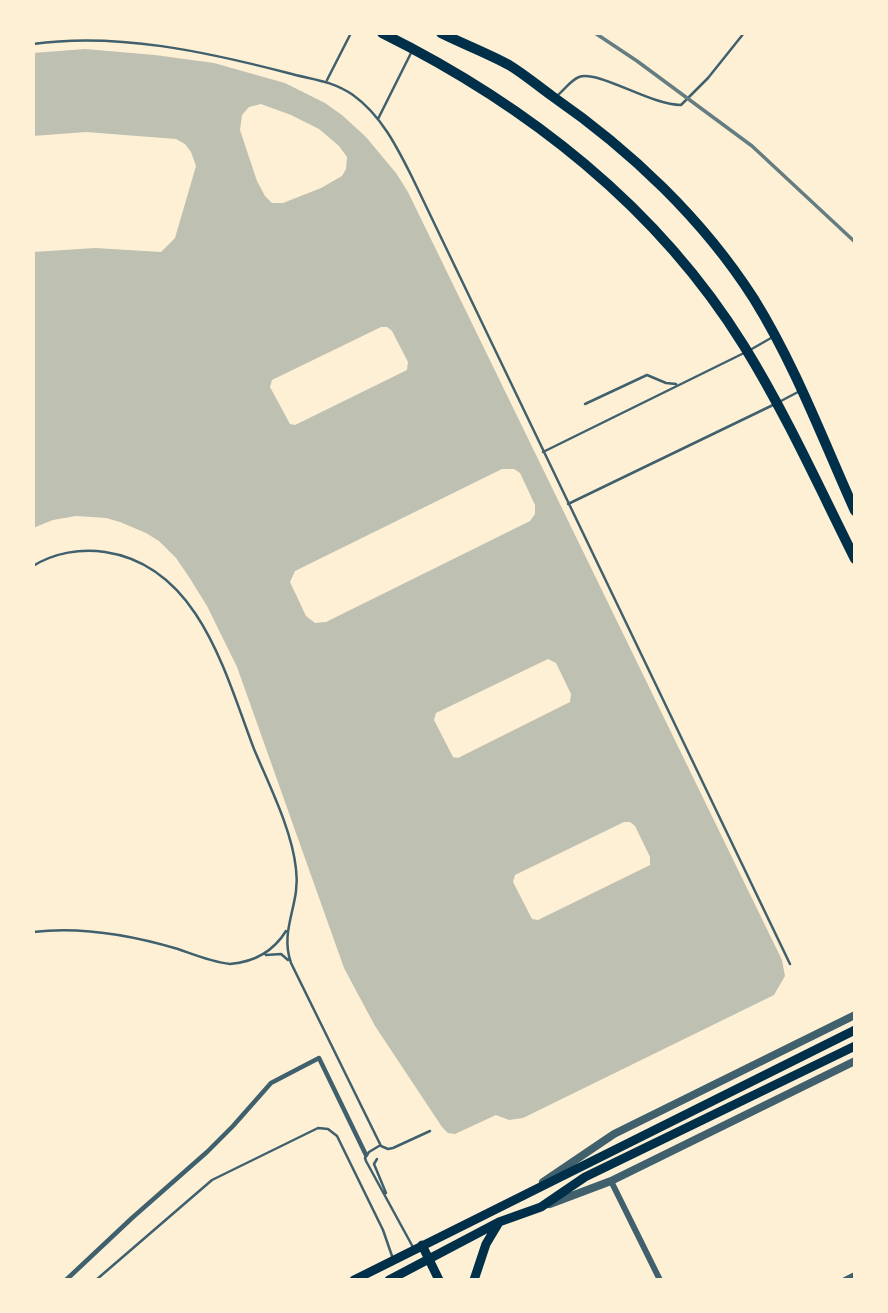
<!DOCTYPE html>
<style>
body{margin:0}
#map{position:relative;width:888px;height:1313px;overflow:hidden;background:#fdf0d5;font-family:"Source Sans 3",sans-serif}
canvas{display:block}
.frame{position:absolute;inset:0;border:35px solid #fdf0d5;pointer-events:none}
</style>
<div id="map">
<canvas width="888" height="1313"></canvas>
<div class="frame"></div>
</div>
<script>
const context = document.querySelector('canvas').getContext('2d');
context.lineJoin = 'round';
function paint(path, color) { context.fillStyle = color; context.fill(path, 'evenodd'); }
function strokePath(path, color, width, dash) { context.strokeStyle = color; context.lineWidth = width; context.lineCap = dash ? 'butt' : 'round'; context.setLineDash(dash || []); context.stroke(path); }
const building = new Path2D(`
 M85,49L155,55L214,63L285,83L325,103L342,115L366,137L396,173L408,192L782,960L785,976L774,995L523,1118L509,1120L496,1115L455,1134L448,1133L442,1127L375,1026L344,968L237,667L207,606L189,577L176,558L159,541L146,533L120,522L106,518L76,516L53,520L33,528V252L95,248L161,252L175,238L196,166L191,152L185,144L176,139L86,132L33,136V53ZM261,104L291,115L319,129L339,146L347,157L346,169L342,176L321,188L283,203H272L265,196L257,181L240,130L242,115L249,107ZM381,327H387L392,331L408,362L407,370L295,425L290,424L270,387L272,380ZM502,469H514L520,473L535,505V514L530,521L326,622L315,623L306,616L290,582L295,571ZM548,659L556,663L571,694L570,702L458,758L453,757L434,720L436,713ZM624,822H630L635,826L650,857V865L538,920L532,919L513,882L515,875Z`);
const service = new Path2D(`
 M33,44C117,32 207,52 288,73C313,80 331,80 353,95C381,115 397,147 412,177L790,964
 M327,80L351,33
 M558,95C564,90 571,80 579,77C599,70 650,105 681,105L708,78L744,33
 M378,119L411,53
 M750,350L771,338
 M779,402L798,392
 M585,404L647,375L666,383L676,384
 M543,452L744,353
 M568,504L773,405
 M33,566C54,553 81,548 105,552C199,566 225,673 254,749C269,785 292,830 296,869C301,904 279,929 291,963L381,1146L388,1149L393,1148L430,1131
 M33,932C82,926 131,935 178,949C195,955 212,962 230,964C254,962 273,952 286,931
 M266,955L281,954L288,960
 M379,1146L369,1152L365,1158L366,1161L414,1249
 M377,1159L374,1164L386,1193
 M96,1280L212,1180L318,1128L328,1129L337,1136L383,1230L392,1256`);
const pedestrian = new Path2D(`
 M66,1280L132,1218L207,1152L233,1126L271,1083L319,1058L366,1155`);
const minor = new Path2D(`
 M611,1181L660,1280
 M845,1280L855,1275`);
const tertiary = new Path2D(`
 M543,1182L614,1134L855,1015
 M550,1204L611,1181L855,1061`);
const secondary = new Path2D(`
 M422,1245L439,1280
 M354,1280L855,1030
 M389,1280L499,1222L541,1207L585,1177L855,1046
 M474,1280L486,1244L498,1224`);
const primary = new Path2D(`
 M382,33C527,105 658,207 744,346C786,414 819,487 855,559
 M441,33C463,44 487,53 509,65C524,74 538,86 552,96C630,150 703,219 754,299C795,365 823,440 855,511`);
const rail = new Path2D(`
 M595,33L637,61L752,146L855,242`);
paint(building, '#bec0b2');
strokePath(service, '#3f606c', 2.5);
strokePath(pedestrian, '#3f606c', 4.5);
strokePath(minor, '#3f606c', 6);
strokePath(tertiary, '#3f606c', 8);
strokePath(secondary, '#003049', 9);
strokePath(primary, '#003049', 10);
strokePath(rail, '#657d81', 3.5);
</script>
